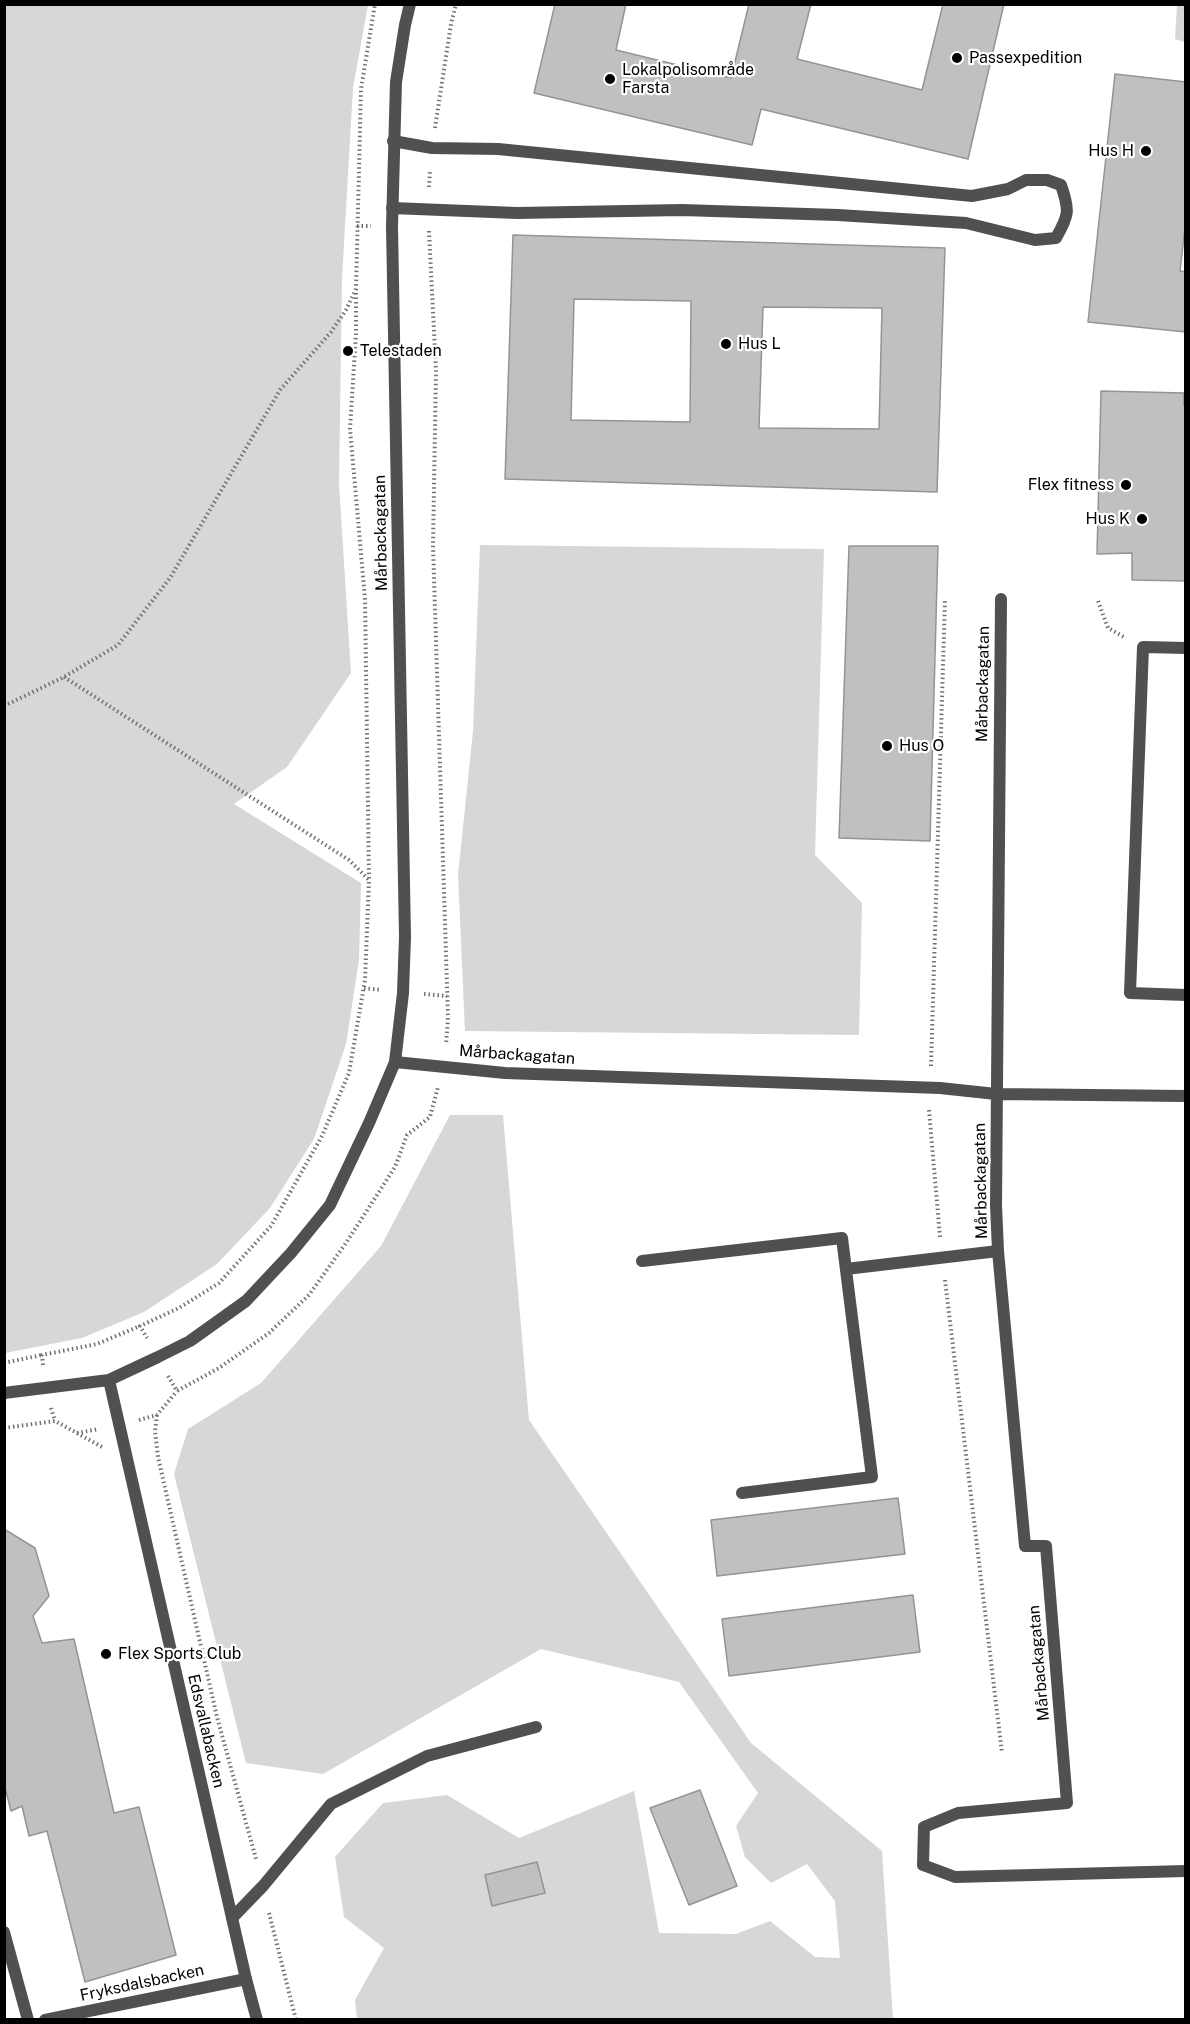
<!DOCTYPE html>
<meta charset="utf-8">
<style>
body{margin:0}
#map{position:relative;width:1190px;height:2024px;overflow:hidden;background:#fff;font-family:"Public Sans",sans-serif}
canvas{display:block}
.frame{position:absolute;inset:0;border:6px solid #000;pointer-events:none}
</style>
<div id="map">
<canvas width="1190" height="2024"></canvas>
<div class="frame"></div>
</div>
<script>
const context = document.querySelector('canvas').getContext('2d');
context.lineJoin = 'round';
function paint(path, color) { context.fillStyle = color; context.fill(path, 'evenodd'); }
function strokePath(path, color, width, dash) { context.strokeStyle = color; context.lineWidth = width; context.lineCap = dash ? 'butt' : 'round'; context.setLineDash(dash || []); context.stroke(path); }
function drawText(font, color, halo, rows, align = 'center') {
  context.font = font + ' "Public Sans",sans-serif'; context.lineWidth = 4.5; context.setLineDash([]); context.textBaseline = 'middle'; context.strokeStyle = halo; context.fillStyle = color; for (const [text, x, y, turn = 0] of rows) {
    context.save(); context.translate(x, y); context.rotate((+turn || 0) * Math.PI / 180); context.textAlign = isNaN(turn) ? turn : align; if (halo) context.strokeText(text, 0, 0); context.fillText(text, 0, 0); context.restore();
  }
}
const green = new Path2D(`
 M5,4L368,5L353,88L342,278L339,484L351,673L287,767L234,804L361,883L359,960L346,1044L314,1139L270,1208L217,1264L144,1312L82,1338L5,1353Z
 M1177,5H1185V42L1175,39Z
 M480,545L824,549L815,855L862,903L859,1035L465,1031L458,875L473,731Z
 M450,1115H503L529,1420L751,1743L882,1851L893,2019H357L355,2000L384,1948L344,1917L335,1857L383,1803L447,1795L519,1838L634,1791L659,1933L736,1934L770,1921L815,1957L840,1958L835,1901L807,1864L771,1883L745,1857L736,1826L758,1793L679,1682L541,1649L323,1774L246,1763L174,1474L188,1429L261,1383L381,1246Z`);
const building = new Path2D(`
 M555,4H626L616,50L731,78L749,4H811L797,59L922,90L943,4H1004L968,159L761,109L752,145L534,93Z
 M1115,74L1186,82V219L1180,271L1186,272V332L1088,322Z
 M513,235L945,248L937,492L505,479ZM574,299L691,301L690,422L571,420ZM763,307L882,308L879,429L759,428Z
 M1101,391L1184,393V405H1186V581L1132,580V553L1097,554Z
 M849,546H938L930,841L839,838Z
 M898,1498L905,1554L717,1576L711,1520Z
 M4,1529L35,1548L49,1596L33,1616L42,1643L74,1639L114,1813L139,1807L176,1955L85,1982L47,1831L29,1836L22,1806L11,1811L4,1783Z
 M913,1595L920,1652L729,1676L722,1619Z
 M700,1790L737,1886L689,1905L650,1808Z
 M537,1862L545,1893L492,1906L485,1875Z`);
const path = new Path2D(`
 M435,128L451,24L456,4
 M429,187L430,171
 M357,226H371
 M429,231L436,371L433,546L448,1018L446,1045
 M356,293V334L350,429L365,599L369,880
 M1098,601L1108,628L1124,637
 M64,677L349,860L369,880L365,980L349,1073L322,1136L271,1226L219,1283L179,1308L140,1326L147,1338
 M4,706L64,677L118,645L170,578L280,390L331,332L346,310L356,289L361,89L375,4
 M364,988L381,990
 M424,994L447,996
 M931,1066L945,599
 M929,1110L940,1237
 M945,1280L1002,1753
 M4,1363L42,1355
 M43,1365L42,1355L97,1344L140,1326
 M168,1376L177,1391L219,1368L269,1333L309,1295L346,1243L395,1167L407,1135L430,1117L438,1087
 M51,1408L55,1421
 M157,1415L155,1431L158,1457L217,1717L256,1859
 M139,1420L157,1415L177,1391
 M4,1428L55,1421L77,1433L99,1429
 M77,1433L102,1447
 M269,1913L296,2020`);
const lane = new Path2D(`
 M392,208L517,213L682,210L838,215L966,223L1035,240L1056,238C1069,215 1070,211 1061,185L1047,180H1026L1008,189L972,196L498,149L432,148L393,141
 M1001,599L996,1205L998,1251L1025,1546H1046L1067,1803L958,1813L924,1827L923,1865L955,1877L1186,1871
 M1186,648L1143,647L1130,993L1186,995
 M395,1062L505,1073L940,1088L996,1094L1186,1096
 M642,1261L842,1238L872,1477L742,1493
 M846,1269L998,1251
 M232,1918L263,1886L331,1804L427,1756L536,1727
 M4,1932L28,2020
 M45,2020L246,1979`);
const street = new Path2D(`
 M109,1380L246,1979L257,2020
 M4,1393L109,1380L158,1357L190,1341L246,1301L291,1253L330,1205L369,1123L395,1062L403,993L405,937L392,226L396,82L405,25L410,4`);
const markers = [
 [957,58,6,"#000"],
 [610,79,6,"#000"],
 [1146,151,6,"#000"],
 [726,344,6,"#000"],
 [348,351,6,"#000"],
 [1126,485,6,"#000"],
 [1142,519,6,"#000"],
 [887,746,6,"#000"],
 [106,1654,6,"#000"]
];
const poiNames = [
 ["Passexpedition",969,58],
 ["Lokalpolisområde",622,70],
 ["Farsta",622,88],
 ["Hus H",1134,151,"right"],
 ["Hus L",738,344],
 ["Telestaden",360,351],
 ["Flex fitness",1114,485,"right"],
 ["Hus K",1130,519,"right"],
 ["Hus O",899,746],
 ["Flex Sports Club",118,1654]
];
const streetNames = [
 ["Mårbackagatan",381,533,-91],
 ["Mårbackagatan",983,684,-89],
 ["Mårbackagatan",517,1055,4],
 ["Mårbackagatan",981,1181,-91],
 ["Mårbackagatan",1039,1663,-95],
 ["Edsvallabacken",206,1731,77],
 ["Fryksdalsbacken",142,1983,-12]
];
paint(green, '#d7d7d7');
paint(building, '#c0c0c0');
strokePath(building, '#949494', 1.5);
strokePath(path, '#727272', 4, [1.5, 3]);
strokePath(lane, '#505050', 12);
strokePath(street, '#505050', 12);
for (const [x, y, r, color] of markers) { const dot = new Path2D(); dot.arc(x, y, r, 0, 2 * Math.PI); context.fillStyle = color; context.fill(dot); strokePath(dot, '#fff', 2); }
drawText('16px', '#000', '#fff', poiNames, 'left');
drawText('16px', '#000', '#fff', streetNames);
</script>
